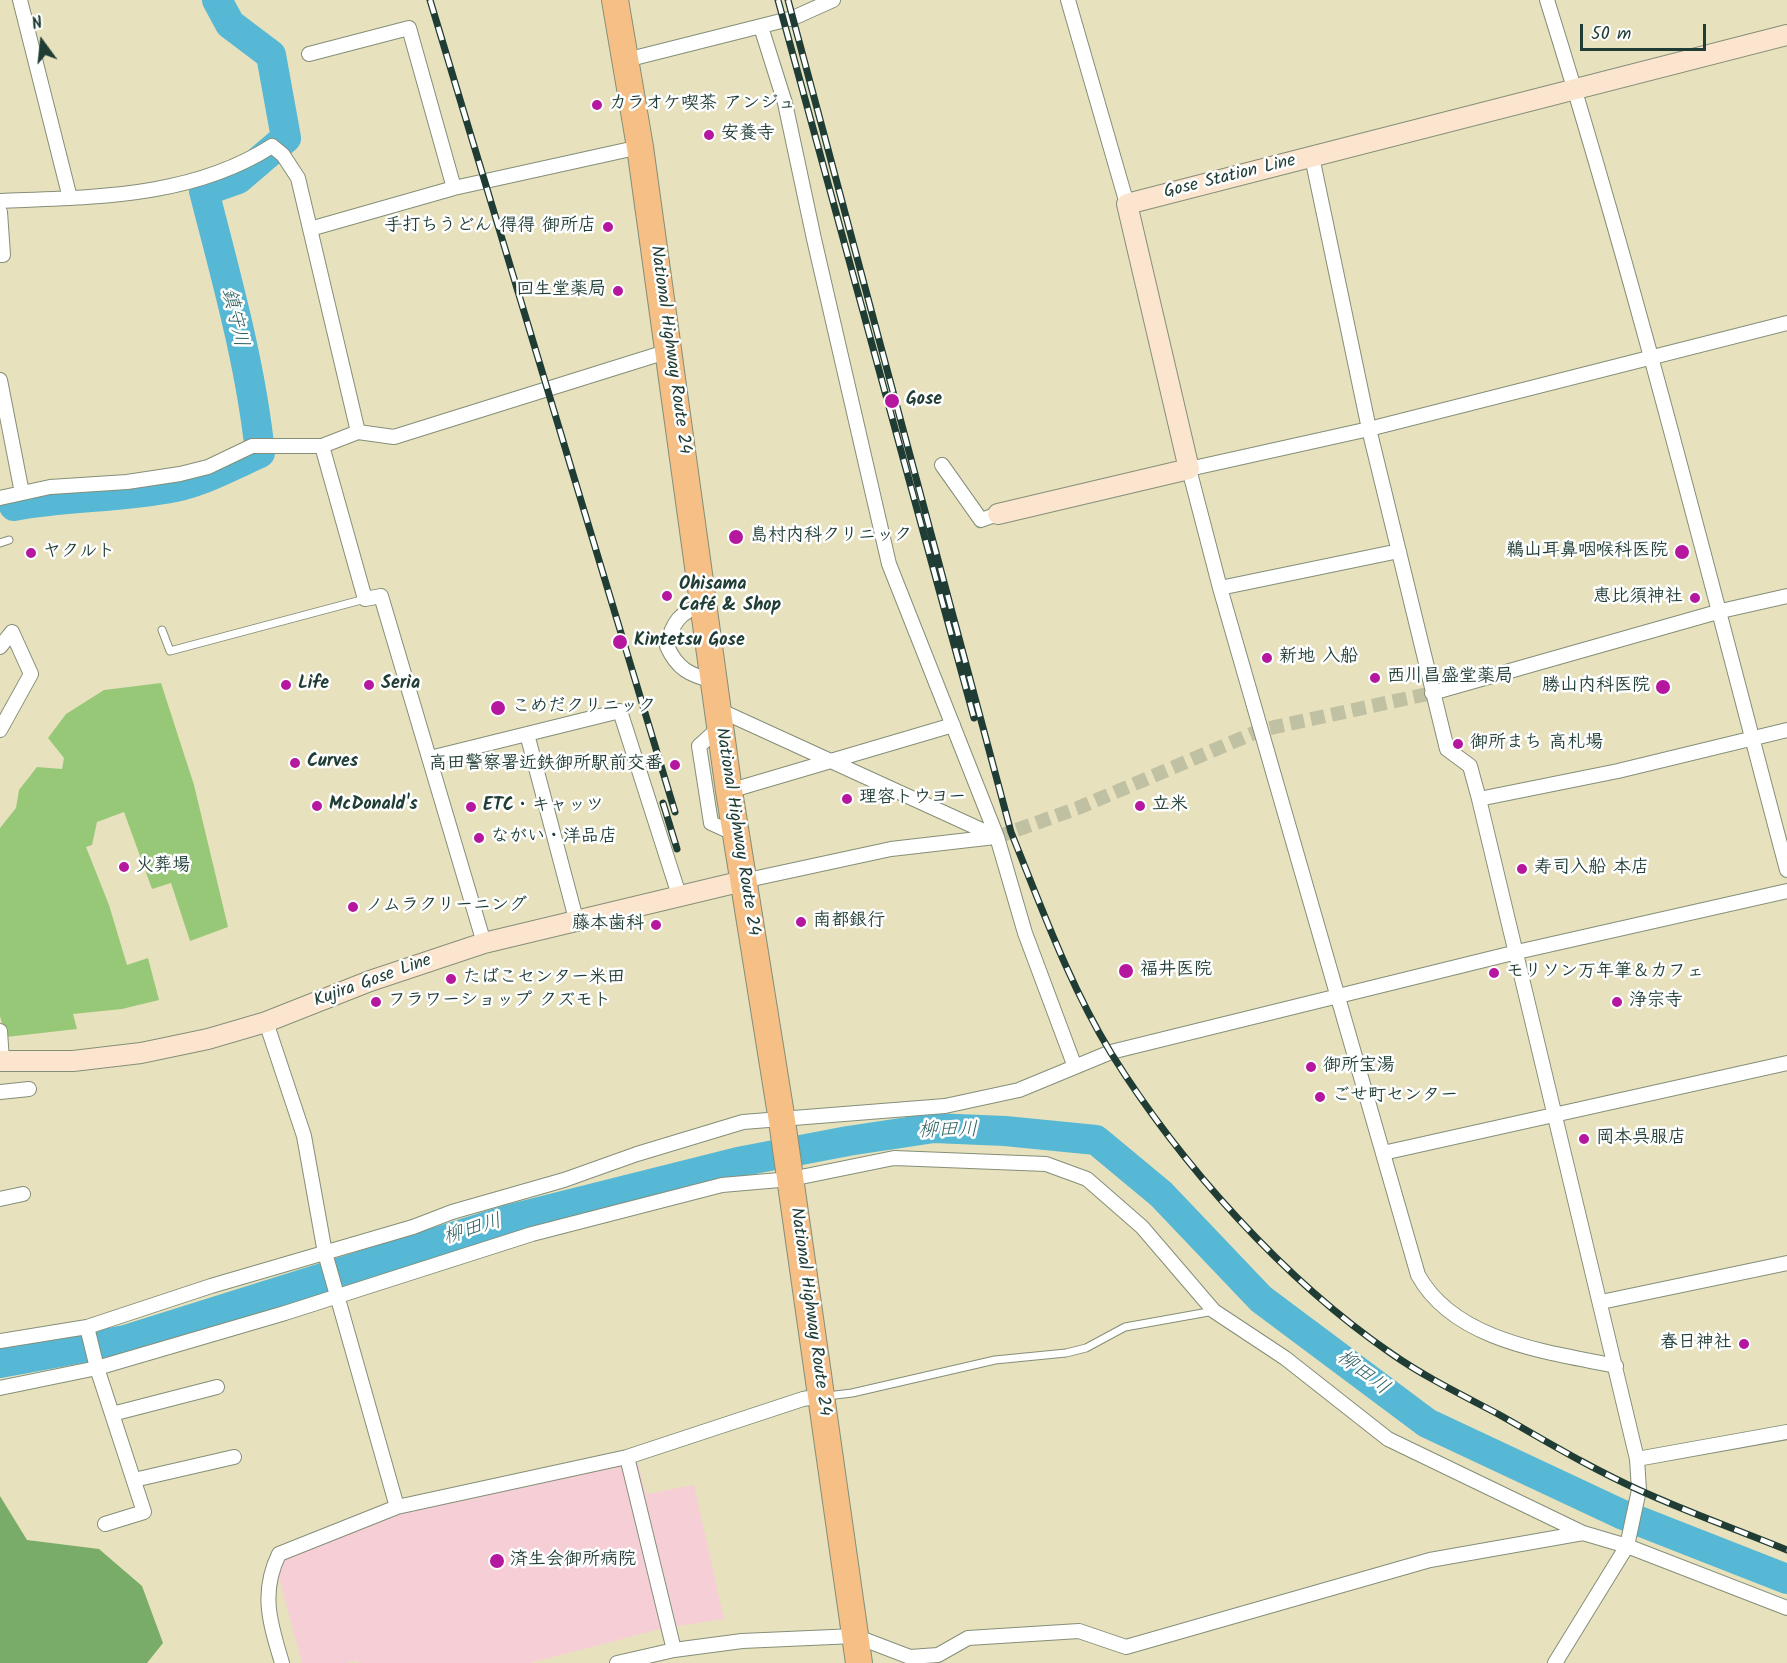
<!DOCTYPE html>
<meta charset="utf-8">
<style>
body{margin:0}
#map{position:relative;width:1787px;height:1663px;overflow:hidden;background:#e8e1bd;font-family:Kalam,sans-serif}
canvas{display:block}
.north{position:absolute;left:12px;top:12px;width:60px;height:60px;-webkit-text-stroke:4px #fff;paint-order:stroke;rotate:345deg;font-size:16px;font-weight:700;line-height:24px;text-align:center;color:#1f3d34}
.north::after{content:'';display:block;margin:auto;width:21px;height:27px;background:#1f3d34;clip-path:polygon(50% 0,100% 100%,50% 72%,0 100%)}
.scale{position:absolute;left:1580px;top:24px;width:126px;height:27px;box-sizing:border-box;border:3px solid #1f3d34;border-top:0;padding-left:8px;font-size:18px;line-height:21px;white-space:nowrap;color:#1f3d34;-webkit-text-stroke:4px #fff;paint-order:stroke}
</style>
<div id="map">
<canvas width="1787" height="1663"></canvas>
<div class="north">N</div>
<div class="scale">50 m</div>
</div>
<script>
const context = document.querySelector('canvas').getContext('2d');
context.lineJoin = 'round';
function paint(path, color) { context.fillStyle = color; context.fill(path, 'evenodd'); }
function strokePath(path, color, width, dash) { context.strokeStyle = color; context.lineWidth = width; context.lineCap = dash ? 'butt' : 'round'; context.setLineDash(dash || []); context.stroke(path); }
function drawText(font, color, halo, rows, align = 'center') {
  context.font = font + ' Kalam,"Klee One",sans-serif'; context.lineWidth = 5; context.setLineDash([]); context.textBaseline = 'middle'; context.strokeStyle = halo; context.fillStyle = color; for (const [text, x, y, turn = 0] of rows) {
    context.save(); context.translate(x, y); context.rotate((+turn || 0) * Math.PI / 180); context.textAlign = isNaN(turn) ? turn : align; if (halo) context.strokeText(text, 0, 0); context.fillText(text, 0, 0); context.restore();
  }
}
const built = new Path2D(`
 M637,1459L646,1494L694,1485L724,1619L664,1628L530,1663H359L358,1660L347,1663H302L276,1567L288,1556L398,1512Z`);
const green = new Path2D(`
 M161,683L194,785L228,927L190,941L171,883L152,889L124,812L97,822L92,845L86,847L109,905L127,965L148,958L159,1000L122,1009L73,1014L77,1029L6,1037L0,1016V828L16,808L19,790L37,767L62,769L64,758L48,738L66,714L104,690Z`);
const forest = new Path2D(`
 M0,1496L27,1540L99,1549L142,1586L163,1643L147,1663H0Z`);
const river = new Path2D(`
 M14,506C67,496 122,498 175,487C204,481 233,465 260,453C251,365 226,277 204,191L238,179L286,138L271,55L230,24L217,0
 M0,1363L125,1340L507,1220L738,1162L848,1141L934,1128L1005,1131L1096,1140L1161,1194L1261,1299L1427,1423L1621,1514L1787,1579`);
const streetTunnel = new Path2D(`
 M997,837L1078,808L1261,730L1432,693`);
const lane = new Path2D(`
 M0,543L9,540
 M162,630L170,651L365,599
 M827,1396L852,1393L995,1360L1066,1353L1086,1348L1125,1327L1214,1311`);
const street = new Path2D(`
 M20,0L70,198
 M1068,0L1127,204
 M1547,0C1637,287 1710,580 1787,870
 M761,27L785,103L814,239L889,564L997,837L1025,933L1075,1067
 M309,54L409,28L454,188
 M626,60L793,18L833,0
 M1312,157L1369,429L1447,749L1470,766L1479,799L1637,1459L1639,1490L1627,1546L1555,1663
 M0,201C93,197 191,198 272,146L283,155L298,178L358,432L322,446H252L208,467L180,474L127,482L50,487L0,498
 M0,212L3,255H0
 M310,229L454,188L640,147
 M0,380L22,493
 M358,432L394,437L669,351
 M322,446L365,599L381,596L484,943
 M942,465L981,520L998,514
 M1220,588L1399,551
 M704,605C680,611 672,623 667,646C677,669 690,675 713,681
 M0,647L12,632L31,674L0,730
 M1432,693L1721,611L1787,596
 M717,709L997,837
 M720,727L699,746L711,823L735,834
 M527,734L576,919
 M430,758L620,711L679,895
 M729,791L953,725
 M1479,799L1618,771L1787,730
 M743,881L891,849L995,837
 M266,1022L304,1136L325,1253L397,1507
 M0,1031L2,1061
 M0,1092L29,1089
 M1383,1153L1787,1063
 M0,1199L23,1194
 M1601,1302L1787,1263
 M87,1327L97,1368L144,1512L105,1524
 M0,1341L87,1327L211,1286L413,1227L452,1212L564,1180L637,1154L743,1122L945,1106L1019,1090L1111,1052L1517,952L1787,891
 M1616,1366C1549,1352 1455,1342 1418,1275L1220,588L1189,469L1369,429L1787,323
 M0,1388L97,1368L285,1313L532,1234L722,1185L791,1179L894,1158L1046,1164L1087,1179L1142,1227L1214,1311L1285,1358L1388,1439L1583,1533L1627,1546L1787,1608
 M112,1414L217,1387
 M627,1457L674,1650
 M1637,1459L1787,1432
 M134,1480L234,1457
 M282,1663C270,1623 260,1593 279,1554L397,1507L627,1457L803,1399L821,1396
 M617,1663L674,1650L742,1641L855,1636L910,1657L938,1655L968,1638L1079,1631L1126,1647L1430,1560L1583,1533`);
const secondary = new Path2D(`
 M998,514L1189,469L1127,204L1787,35
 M0,1061H73L141,1053L208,1039L266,1022L370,981L484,943L743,881`);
const highway = new Path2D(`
 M615,0L640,147L729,791L782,1121L859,1663`);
const rail = new Path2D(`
 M430,0L675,812
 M778,0L974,718
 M788,0L1011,832C1041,906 1069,984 1111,1053C1180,1164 1284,1280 1392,1354C1425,1377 1462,1395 1498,1414C1544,1440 1590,1468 1639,1490C1687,1512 1738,1530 1787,1550
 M663,803L677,849`);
const markers = [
 [597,105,6,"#b5179e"],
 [709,135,6,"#b5179e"],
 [608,227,6,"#b5179e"],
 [618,291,6,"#b5179e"],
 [892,401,8,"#b5179e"],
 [736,537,8,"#b5179e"],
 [1682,552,8,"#b5179e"],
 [31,553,6,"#b5179e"],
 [667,596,6,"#b5179e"],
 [1695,598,6,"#b5179e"],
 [620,642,8,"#b5179e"],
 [1267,658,6,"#b5179e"],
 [1375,678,6,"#b5179e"],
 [286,685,6,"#b5179e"],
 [369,685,6,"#b5179e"],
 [1663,687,8,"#b5179e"],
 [498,708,8,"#b5179e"],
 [1458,744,6,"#b5179e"],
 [295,763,6,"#b5179e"],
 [675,765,6,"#b5179e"],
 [847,799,6,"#b5179e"],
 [317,806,6,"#b5179e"],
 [1140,806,6,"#b5179e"],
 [471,807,6,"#b5179e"],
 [479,838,6,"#b5179e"],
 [124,867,6,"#b5179e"],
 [1522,869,6,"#b5179e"],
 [353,907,6,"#b5179e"],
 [801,922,6,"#b5179e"],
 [656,925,6,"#b5179e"],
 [1126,971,8,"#b5179e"],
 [1494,973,6,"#b5179e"],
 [451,979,6,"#b5179e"],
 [376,1002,6,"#b5179e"],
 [1617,1002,6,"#b5179e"],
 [1311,1067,6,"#b5179e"],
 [1320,1097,6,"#b5179e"],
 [1584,1139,6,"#b5179e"],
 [1744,1344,6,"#b5179e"],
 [497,1561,8,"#b5179e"]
];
const poiNames = [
 ["カラオケ喫茶 アンジュ",609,105],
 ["安養寺",721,135],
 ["手打ちうどん 得得 御所店",596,227,"right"],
 ["回生堂薬局",606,291,"right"],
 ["Gose",906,401],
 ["島村内科クリニック",750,537],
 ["鵜山耳鼻咽喉科医院",1668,552,"right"],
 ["ヤクルト",43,553],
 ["Ohisama",679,586],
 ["Café & Shop",679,607],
 ["恵比須神社",1683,598,"right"],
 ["Kintetsu Gose",634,642],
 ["新地 入船",1279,658],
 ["西川昌盛堂薬局",1387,678],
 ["Life",298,685],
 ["Seria",381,685],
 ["勝山内科医院",1650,687,"right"],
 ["こめだクリニック",512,708],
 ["御所まち 高札場",1470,744],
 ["Curves",307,763],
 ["高田警察署近鉄御所駅前交番",663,765,"right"],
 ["理容トウヨー",859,799],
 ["McDonald's",329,806],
 ["立米",1152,806],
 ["ETC・キャッツ",483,807],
 ["ながい・洋品店",491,838],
 ["火葬場",136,867],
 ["寿司入船 本店",1534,869],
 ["ノムラクリーニング",365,907],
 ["南都銀行",813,922],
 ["藤本歯科",644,925,"right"],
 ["福井医院",1140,971],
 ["モリソン万年筆＆カフェ",1506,973],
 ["たばこセンター米田",463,979],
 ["フラワーショップ クズモト",388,1002],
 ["浄宗寺",1629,1002],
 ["御所宝湯",1323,1067],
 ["ごせ町センター",1332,1097],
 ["岡本呉服店",1596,1139],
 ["春日神社",1732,1344,"right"],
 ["済生会御所病院",510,1561]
];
const streetNames = [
 ["Gose Station Line",1230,178,-14],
 ["National Highway Route 24",669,350,82],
 ["National Highway Route 24",736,832,81],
 ["Kujira Gose Line",373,982,-20],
 ["National Highway Route 24",809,1312,82]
];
const waterNames = [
 ["鎮守川",233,318,77],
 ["柳田川",948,1132,-1],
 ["柳田川",473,1231,-17],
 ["柳田川",1362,1374,37]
];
paint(built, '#f6cfd6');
paint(green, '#97c878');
paint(forest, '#79ac68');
strokePath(river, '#56b8d4', 30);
strokePath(streetTunnel, '#c0c0a2', 14, [14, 7]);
strokePath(lane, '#848f78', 9);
strokePath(street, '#848f78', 16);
strokePath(secondary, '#848f78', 22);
strokePath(highway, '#848f78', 28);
strokePath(lane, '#fff', 7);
strokePath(street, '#fff', 14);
strokePath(secondary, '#fbe5cf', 20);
strokePath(highway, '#f5bf86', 26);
strokePath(rail, '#1f3d34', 7);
strokePath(rail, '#fff', 4.5, [14]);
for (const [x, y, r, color] of markers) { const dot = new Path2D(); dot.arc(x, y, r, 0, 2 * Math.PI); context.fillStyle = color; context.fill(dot); strokePath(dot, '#fff', 2); }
drawText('bold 18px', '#1f3d34', '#fff', poiNames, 'left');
drawText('18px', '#1f3d34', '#fff', streetNames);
drawText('italic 20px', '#306264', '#fff', waterNames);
</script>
